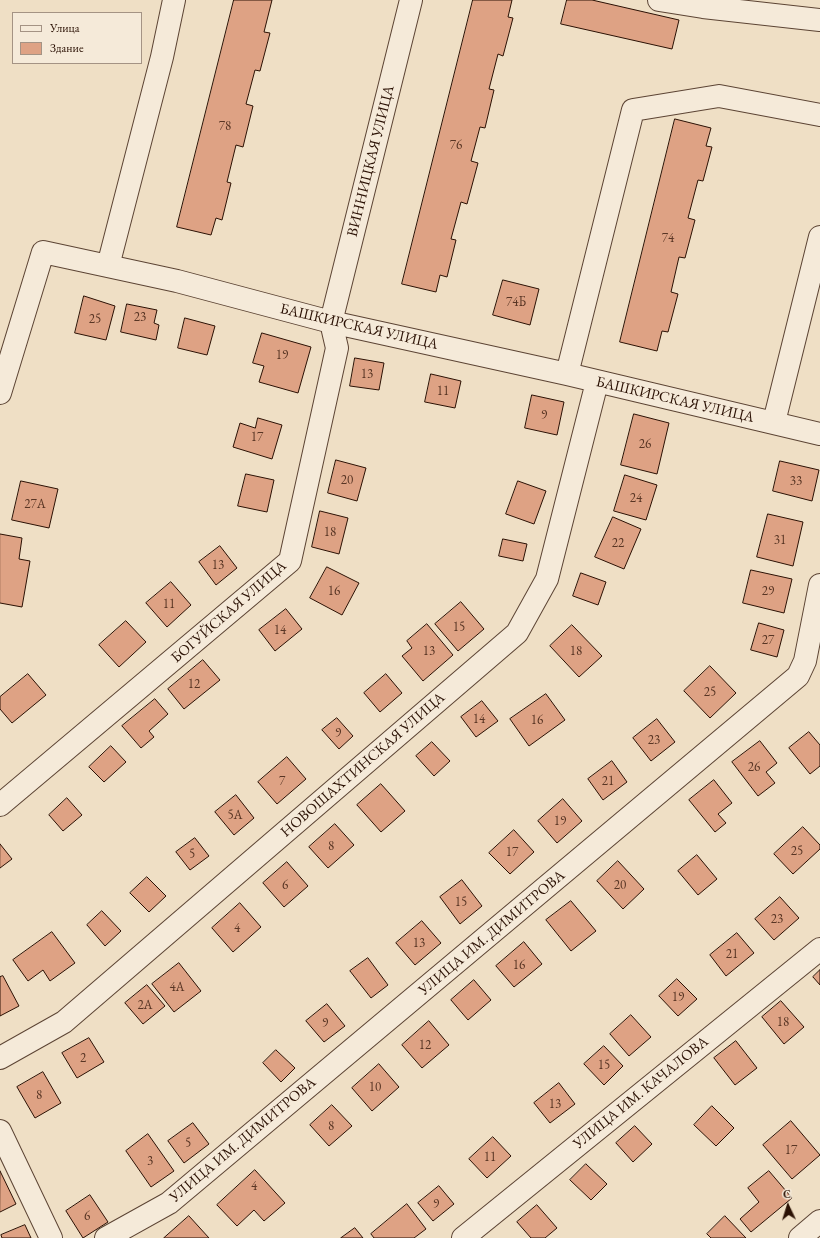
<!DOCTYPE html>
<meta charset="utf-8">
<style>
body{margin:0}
#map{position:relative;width:820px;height:1238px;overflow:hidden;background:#efdfc5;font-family:"EB Garamond",serif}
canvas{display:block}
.legend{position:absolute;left:12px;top:12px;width:130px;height:52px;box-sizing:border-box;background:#f5ead9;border:1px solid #a49384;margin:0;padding:5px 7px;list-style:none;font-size:12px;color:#2b1104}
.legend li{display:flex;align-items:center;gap:8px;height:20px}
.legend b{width:20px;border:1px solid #a49384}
.north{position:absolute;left:768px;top:1186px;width:40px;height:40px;-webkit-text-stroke:3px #f5ead9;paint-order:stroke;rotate:356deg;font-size:11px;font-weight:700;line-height:16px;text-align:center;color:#2b1104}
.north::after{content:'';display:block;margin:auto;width:14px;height:18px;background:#2b1104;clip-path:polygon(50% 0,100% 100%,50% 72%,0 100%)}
</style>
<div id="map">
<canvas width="820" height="1238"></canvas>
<ul class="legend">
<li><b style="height:5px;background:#f5ead9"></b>Улица</li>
<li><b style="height:11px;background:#dea284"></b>Здание</li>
</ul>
<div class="north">С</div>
</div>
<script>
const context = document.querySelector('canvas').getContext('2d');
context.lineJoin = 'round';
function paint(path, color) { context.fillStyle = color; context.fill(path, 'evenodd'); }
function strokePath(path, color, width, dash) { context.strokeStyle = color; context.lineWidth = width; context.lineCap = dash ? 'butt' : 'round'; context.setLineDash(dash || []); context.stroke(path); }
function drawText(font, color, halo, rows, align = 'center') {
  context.font = font + ' "EB Garamond",serif'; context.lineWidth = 3; context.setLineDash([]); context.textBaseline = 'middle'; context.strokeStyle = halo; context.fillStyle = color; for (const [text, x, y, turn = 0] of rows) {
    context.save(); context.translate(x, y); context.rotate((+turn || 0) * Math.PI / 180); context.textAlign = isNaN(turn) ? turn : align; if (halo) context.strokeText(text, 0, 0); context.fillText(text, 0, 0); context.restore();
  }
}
const building = new Path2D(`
 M234,0H272L264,32L270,33L260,71L255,70L246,104L253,106L243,147L236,145L227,182L231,183L222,220L216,218L211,235L177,227Z
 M473,0H512L508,17L513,18L503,56L498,54L489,89L494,90L485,128L480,127L471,161L478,163L467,204L461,202L451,239L456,240L447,277L440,275L436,292L402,284Z
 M567,0H592L679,20L672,49L561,24Z
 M675,119L711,128L706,146L712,147L703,181L698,180L688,218L695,220L685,258L679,257L671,292L678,294L668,332L662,331L657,351L620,342Z
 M503,280L539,289L530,325L493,315Z
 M84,296L115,306L106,340L75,333Z
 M127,304L157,310L154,323L159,325L156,340L121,332Z
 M185,318L215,326L207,355L178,348Z
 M262,333L311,347L298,393L259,382L264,366L253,363Z
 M355,358L384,363L379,390L350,386Z
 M431,374L461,381L455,408L425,402Z
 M532,395L564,402L557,435L525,428Z
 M634,414L669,423L657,474L621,465Z
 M258,418L282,425L272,459L233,447L240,423L255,428Z
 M336,460L366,468L357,501L328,493Z
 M780,461L819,470L812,501L773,491Z
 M246,474L274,480L267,512L238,506Z
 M625,475L657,485L646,520L614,511Z
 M21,481L58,489L49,528L12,520Z
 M518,481L546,491L534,524L506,514Z
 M320,511L348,518L339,554L312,547Z
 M768,514L803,522L793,566L757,557Z
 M613,517L641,529L624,569L595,557Z
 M0,534L22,538L19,559L30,561L22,607L0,603Z
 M503,539L527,544L523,561L499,556Z
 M220,546L237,568L216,585L199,562Z
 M327,567L359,583L342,615L310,598Z
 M751,570L792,579L784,613L743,603Z
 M581,573L606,582L598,605L573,596Z
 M171,582L191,605L167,627L146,603Z
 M461,602L484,629L458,651L435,624Z
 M286,609L302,629L275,651L259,630Z
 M126,621L146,642L119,667L99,645Z
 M759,623L784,630L777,657L751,650Z
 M427,624L453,655L423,681L402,656L412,648L407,641Z
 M572,625L602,656L579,677L550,646Z
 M203,660L220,680L184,709L168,689Z
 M710,666L736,693L710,718L684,691Z
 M28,674L46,695L12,723L0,709V697Z
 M386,674L402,693L380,712L364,693Z
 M546,694L565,720L529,746L510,719Z
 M155,699L168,714L149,731L154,737L141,748L122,726Z
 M482,701L498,721L476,737L461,717Z
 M337,718L353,736L339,749L322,730Z
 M657,719L675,742L651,761L633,738Z
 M809,732L820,745V766L810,774L789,748Z
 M760,741L777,763L766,772L775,783L758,796L732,762Z
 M432,742L450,761L434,776L416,756Z
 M111,746L126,762L104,782L89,767Z
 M287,757L306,779L277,804L258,782Z
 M612,761L627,782L603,800L588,779Z
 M714,780L732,803L718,814L726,823L715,832L689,800Z
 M381,784L405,811L381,832L357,805Z
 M236,795L254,818L234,835L215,812Z
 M67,798L82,815L63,831L49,815Z
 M563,799L582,821L557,843L538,821Z
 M335,824L354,845L328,868L309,847Z
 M803,827L820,845V849L793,874L774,854Z
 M514,830L534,852L510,874L489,853Z
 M195,838L209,856L190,870L176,852Z
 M0,844L12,859L0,868Z
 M697,855L717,879L698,895L678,871Z
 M618,861L644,889L623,909L597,881Z
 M287,862L308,886L284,907L263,883Z
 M147,877L166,896L149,912L130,893Z
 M462,880L482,906L460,924L440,897Z
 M780,897L799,918L774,940L755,919Z
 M571,901L596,931L571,951L546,920Z
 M240,903L261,927L233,952L212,928Z
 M102,911L121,931L105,946L87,925Z
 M422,921L441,943L415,965L396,943Z
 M52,932L75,963L50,981L43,970L28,981L13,960Z
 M737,933L754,953L726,976L710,955Z
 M524,942L542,964L514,987L496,966Z
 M368,958L388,985L371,998L350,971Z
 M179,963L201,991L174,1012L152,984Z
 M820,970V985L813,977Z
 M3,976L19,1006L0,1016V977Z
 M677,979L697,999L678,1016L659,996Z
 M474,980L491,1000L468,1020L451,1000Z
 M147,985L165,1006L143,1024L125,1003Z
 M781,1001L804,1027L784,1044L762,1017Z
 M327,1004L345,1026L324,1042L306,1021Z
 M631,1015L651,1037L629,1056L610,1034Z
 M429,1021L449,1045L422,1068L402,1045Z
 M89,1038L104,1062L77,1078L62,1053Z
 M736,1041L757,1068L735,1085L714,1058Z
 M604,1046L623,1066L604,1085L584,1064Z
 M276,1050L295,1068L281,1082L263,1063Z
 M379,1064L399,1087L372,1111L352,1088Z
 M43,1072L61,1103L35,1118L17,1087Z
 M559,1083L575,1104L550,1123L534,1103Z
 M332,1105L352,1126L329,1146L310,1125Z
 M712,1106L734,1128L716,1146L694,1125Z
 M791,1121L820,1155L792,1179L763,1145Z
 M193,1123L209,1144L184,1163L168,1141Z
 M635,1126L652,1144L633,1162L616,1143Z
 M148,1134L174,1171L151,1187L126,1151Z
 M493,1137L511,1156L487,1178L469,1159Z
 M586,1164L607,1184L591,1200L570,1180Z
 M255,1170L285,1203L264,1221L254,1210L237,1226L217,1205Z
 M0,1171L16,1204L0,1212Z
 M769,1171L792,1198L751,1232L740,1219L759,1202L748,1188Z
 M439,1186L454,1204L433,1221L418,1203Z
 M90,1195L108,1222L83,1238L66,1211Z
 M407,1204L426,1229L414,1238H374L371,1234Z
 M537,1205L557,1228L545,1238H531L517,1222Z
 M189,1216L209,1238H164Z
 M725,1216L746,1238H711L707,1234Z
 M25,1225L31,1238H2L1,1235Z
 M355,1228L363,1238H341Z`);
const minor = new Path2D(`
 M659,0L703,7L820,20
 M108,266L162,57L174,0
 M567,374L633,110L719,96L820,115
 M0,393L43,252L177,281L331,322L567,374L820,434
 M774,422L820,237
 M0,805L290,561L337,348L331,322L411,0
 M0,1058L64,1022L517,633L547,579L597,382
 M0,1131L51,1238
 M106,1238L169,1203L798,676L805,661L820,585
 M463,1238L820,949
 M800,1238L820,1221`);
const numberNames = [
 ["78",225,126],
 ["76",456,145],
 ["74",668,238],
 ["74Б",516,302],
 ["23",140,317],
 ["25",95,319],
 ["19",282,355],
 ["13",367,374],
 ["11",443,391],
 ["9",544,415],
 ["17",257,437],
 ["26",645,444],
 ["20",347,480],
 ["33",796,481],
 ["24",636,498],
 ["27А",35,504],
 ["18",330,532],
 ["31",780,540],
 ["22",618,543],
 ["13",218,565],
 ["16",334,591],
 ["29",768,591],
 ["11",169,604],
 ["15",459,627],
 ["14",280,630],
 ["27",768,640],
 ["13",429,651],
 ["18",576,651],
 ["12",194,684],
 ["25",710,692],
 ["14",479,719],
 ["16",537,720],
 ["9",338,733],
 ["23",654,740],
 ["26",754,767],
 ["7",282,781],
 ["21",608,781],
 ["5А",235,815],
 ["19",560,821],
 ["8",331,846],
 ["25",797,851],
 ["17",512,852],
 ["5",192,854],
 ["6",285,885],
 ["20",620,885],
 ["15",461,902],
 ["23",777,919],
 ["4",237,928],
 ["13",419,943],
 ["21",732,954],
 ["16",519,965],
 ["4А",177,987],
 ["19",678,997],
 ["2А",145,1005],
 ["18",783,1022],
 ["9",325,1023],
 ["12",425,1045],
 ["2",83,1058],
 ["15",604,1065],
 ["10",375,1087],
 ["8",39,1095],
 ["13",555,1104],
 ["8",331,1126],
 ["5",188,1143],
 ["17",791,1150],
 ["11",490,1157],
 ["3",150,1161],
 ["4",254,1186],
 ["9",436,1204],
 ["6",87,1216]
];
const streetNames = [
 ["ВИННИЦКАЯ УЛИЦА",371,161,-76],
 ["БАШКИРСКАЯ УЛИЦА",359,327,13],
 ["БАШКИРСКАЯ УЛИЦА",675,400,13],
 ["БОГУЙСКАЯ УЛИЦА",229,612,-41],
 ["НОВОШАХТИНСКАЯ УЛИЦА",363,765,-41],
 ["УЛИЦА ИМ. ДИМИТРОВА",492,933,-40],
 ["УЛИЦА ИМ. КАЧАЛОВА",641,1093,-39],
 ["УЛИЦА ИМ. ДИМИТРОВА",243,1140,-40]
];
paint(building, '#dea284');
strokePath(building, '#2b1104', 1);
strokePath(minor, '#5c4434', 24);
strokePath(minor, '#f5ead9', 22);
drawText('13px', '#583524', null, numberNames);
drawText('15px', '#2b1104', '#f5ead9', streetNames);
</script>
